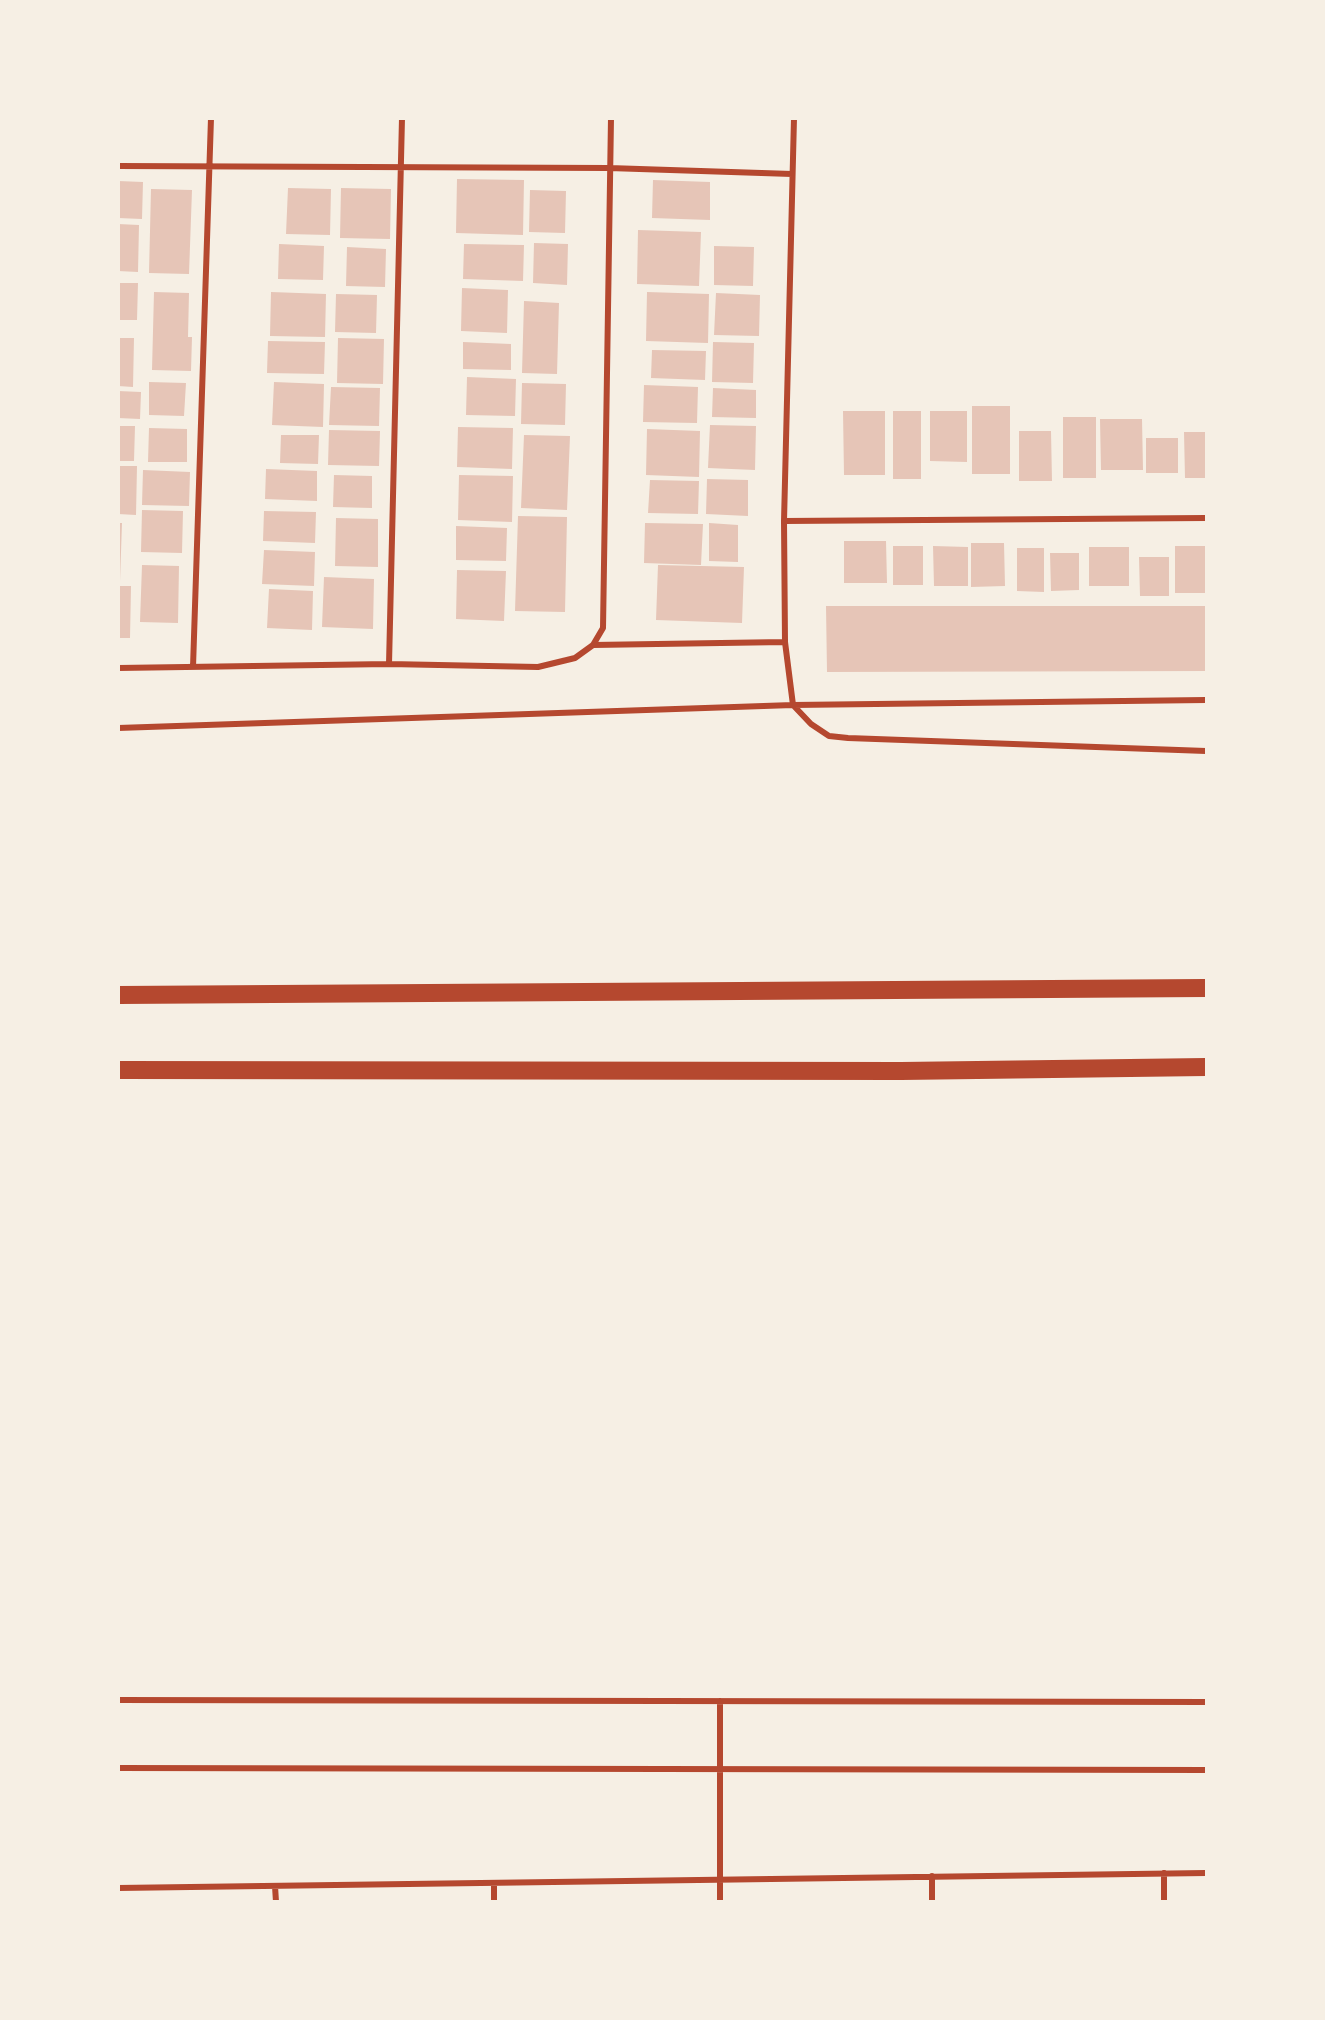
<!DOCTYPE html>
<style>
body{margin:0}
#map{position:relative;width:1325px;height:2020px;overflow:hidden;background:#f6efe4;font-family:Poppins,sans-serif}
canvas{display:block}
.frame{position:absolute;inset:0;border:120px solid #f6efe4;pointer-events:none}
</style>
<div id="map">
<canvas width="1325" height="2020"></canvas>
<div class="frame"></div>
</div>
<script>
const context = document.querySelector('canvas').getContext('2d');
context.lineJoin = 'round';
function paint(path, color) { context.fillStyle = color; context.fill(path, 'evenodd'); }
function strokePath(path, color, width, dash) { context.strokeStyle = color; context.lineWidth = width; context.lineCap = dash ? 'butt' : 'round'; context.setLineDash(dash || []); context.stroke(path); }
const building = new Path2D(`
 M457,179L524,180L523,235L456,233Z
 M653,180L710,182V220L652,218Z
 M118,181L143,182L142,219L118,218Z
 M288,188L331,189L330,235L286,234Z
 M341,188L391,189L390,239L340,238Z
 M151,189L192,190L189,274L149,273Z
 M530,190L566,191L565,233L529,232Z
 M118,224L139,225L138,272L118,271Z
 M638,230L701,232L699,286L637,284Z
 M534,243L568,244L567,285L533,283Z
 M279,244L324,246L323,280L278,279Z
 M464,244L524,245L523,281L463,279Z
 M714,246L754,247L753,286L714,285Z
 M347,247L386,249L385,287L346,286Z
 M118,283H138L137,320H118Z
 M462,288L508,290L507,333L461,331Z
 M154,292L189,293L188,337H192L191,371L152,370Z
 M271,292L326,294L325,337L270,336Z
 M647,292L709,294L708,343L646,341Z
 M716,293L760,295L759,336L714,335Z
 M336,294L377,295L376,333L335,332Z
 M524,301L559,303L557,374L522,373Z
 M118,338H134L133,387L118,386Z
 M338,338L384,339L383,384L337,383Z
 M268,341L325,342L324,374L267,373Z
 M463,342L511,344V370L463,369Z
 M713,342L754,343L753,383L712,382Z
 M652,350L706,351L705,380L651,378Z
 M467,377L516,379L515,416L466,415Z
 M149,382L186,383L184,416L149,415Z
 M274,382L324,384L323,427L272,425Z
 M522,383L566,384L565,425L521,424Z
 M644,385L698,387L697,423L643,422Z
 M331,387L380,388L379,426L329,425Z
 M713,388L756,390V418L712,417Z
 M118,391L141,392L140,419L118,418Z
 M972,406H1010V474H972Z
 M843,411H885V475H844Z
 M893,411H921V479H893Z
 M930,411H967V462L930,461Z
 M1063,417H1096V478H1063Z
 M1100,419H1142L1143,470H1101Z
 M710,425L756,426L755,470L708,468Z
 M118,426H135L134,461H118Z
 M458,427L513,428L512,469L457,467Z
 M149,428L187,429V462H148Z
 M647,429L700,431L699,477L646,475Z
 M329,430L380,431L379,466L328,465Z
 M1019,431H1051L1052,481H1019Z
 M1184,432H1206V478H1185Z
 M281,435H319L318,464L280,463Z
 M524,435L570,436L567,510L521,508Z
 M1146,438H1178V473H1146Z
 M118,466H137L136,515L118,514Z
 M266,469L317,471V501L265,499Z
 M143,470L190,472L189,506L142,505Z
 M334,475L372,476V508L333,507Z
 M459,475L513,476L512,522L458,520Z
 M707,479L748,480V516L706,514Z
 M650,480L699,481L698,514L648,513Z
 M142,510L183,511L182,553L141,552Z
 M264,511L316,512L315,543L263,541Z
 M518,516L567,517L565,612L515,611Z
 M336,518L378,519V567L335,566Z
 M118,523H122L120,581H118Z
 M645,523L703,524L701,565L644,563Z
 M709,523L738,525V562L709,561Z
 M456,526L507,528L506,561L456,560Z
 M844,541H886L887,583H844Z
 M971,543H1004L1005,586L971,587Z
 M893,546H923V585H893Z
 M933,546L968,547V586H934Z
 M1175,546H1206V593H1175Z
 M1089,547H1129V586H1089Z
 M1017,548H1044V592L1017,591Z
 M264,550L315,552L314,586L262,584Z
 M1050,553H1079V590L1051,591Z
 M1139,557H1169V596H1140Z
 M142,565L179,566L178,623L140,622Z
 M658,565L744,567L742,623L656,620Z
 M457,570L506,571L504,621L456,619Z
 M324,577L374,579L373,629L322,627Z
 M118,586H131L130,638H118Z
 M269,589L313,591L312,630L267,628Z
 M826,606H1206V671L827,672Z`);
const minor = new Path2D(`
 M794,118L784,521L785,642L793,705L811,724L829,736L848,738L1206,751
 M118,166L609,168L792,174
 M784,521L1206,518
 M593,645L785,642
 M389,664L402,118
 M193,667L211,118
 M118,668L389,664L538,667L575,658L593,645L603,628L611,118
 M118,728L793,705L1206,700
 M118,1700L1206,1702
 M720,1701V1902
 M118,1768L1206,1770
 M1164,1873V1902
 M932,1876V1902
 M494,1883V1902
 M275,1886L276,1902
 M118,1888L1206,1873`);
const motorway = new Path2D(`
 M118,995L1206,988
 M118,1070L901,1071L1206,1067`);
paint(building, '#e6c5b7');
strokePath(minor, '#b5482f', 6);
strokePath(motorway, '#b5482f', 18);
</script>
